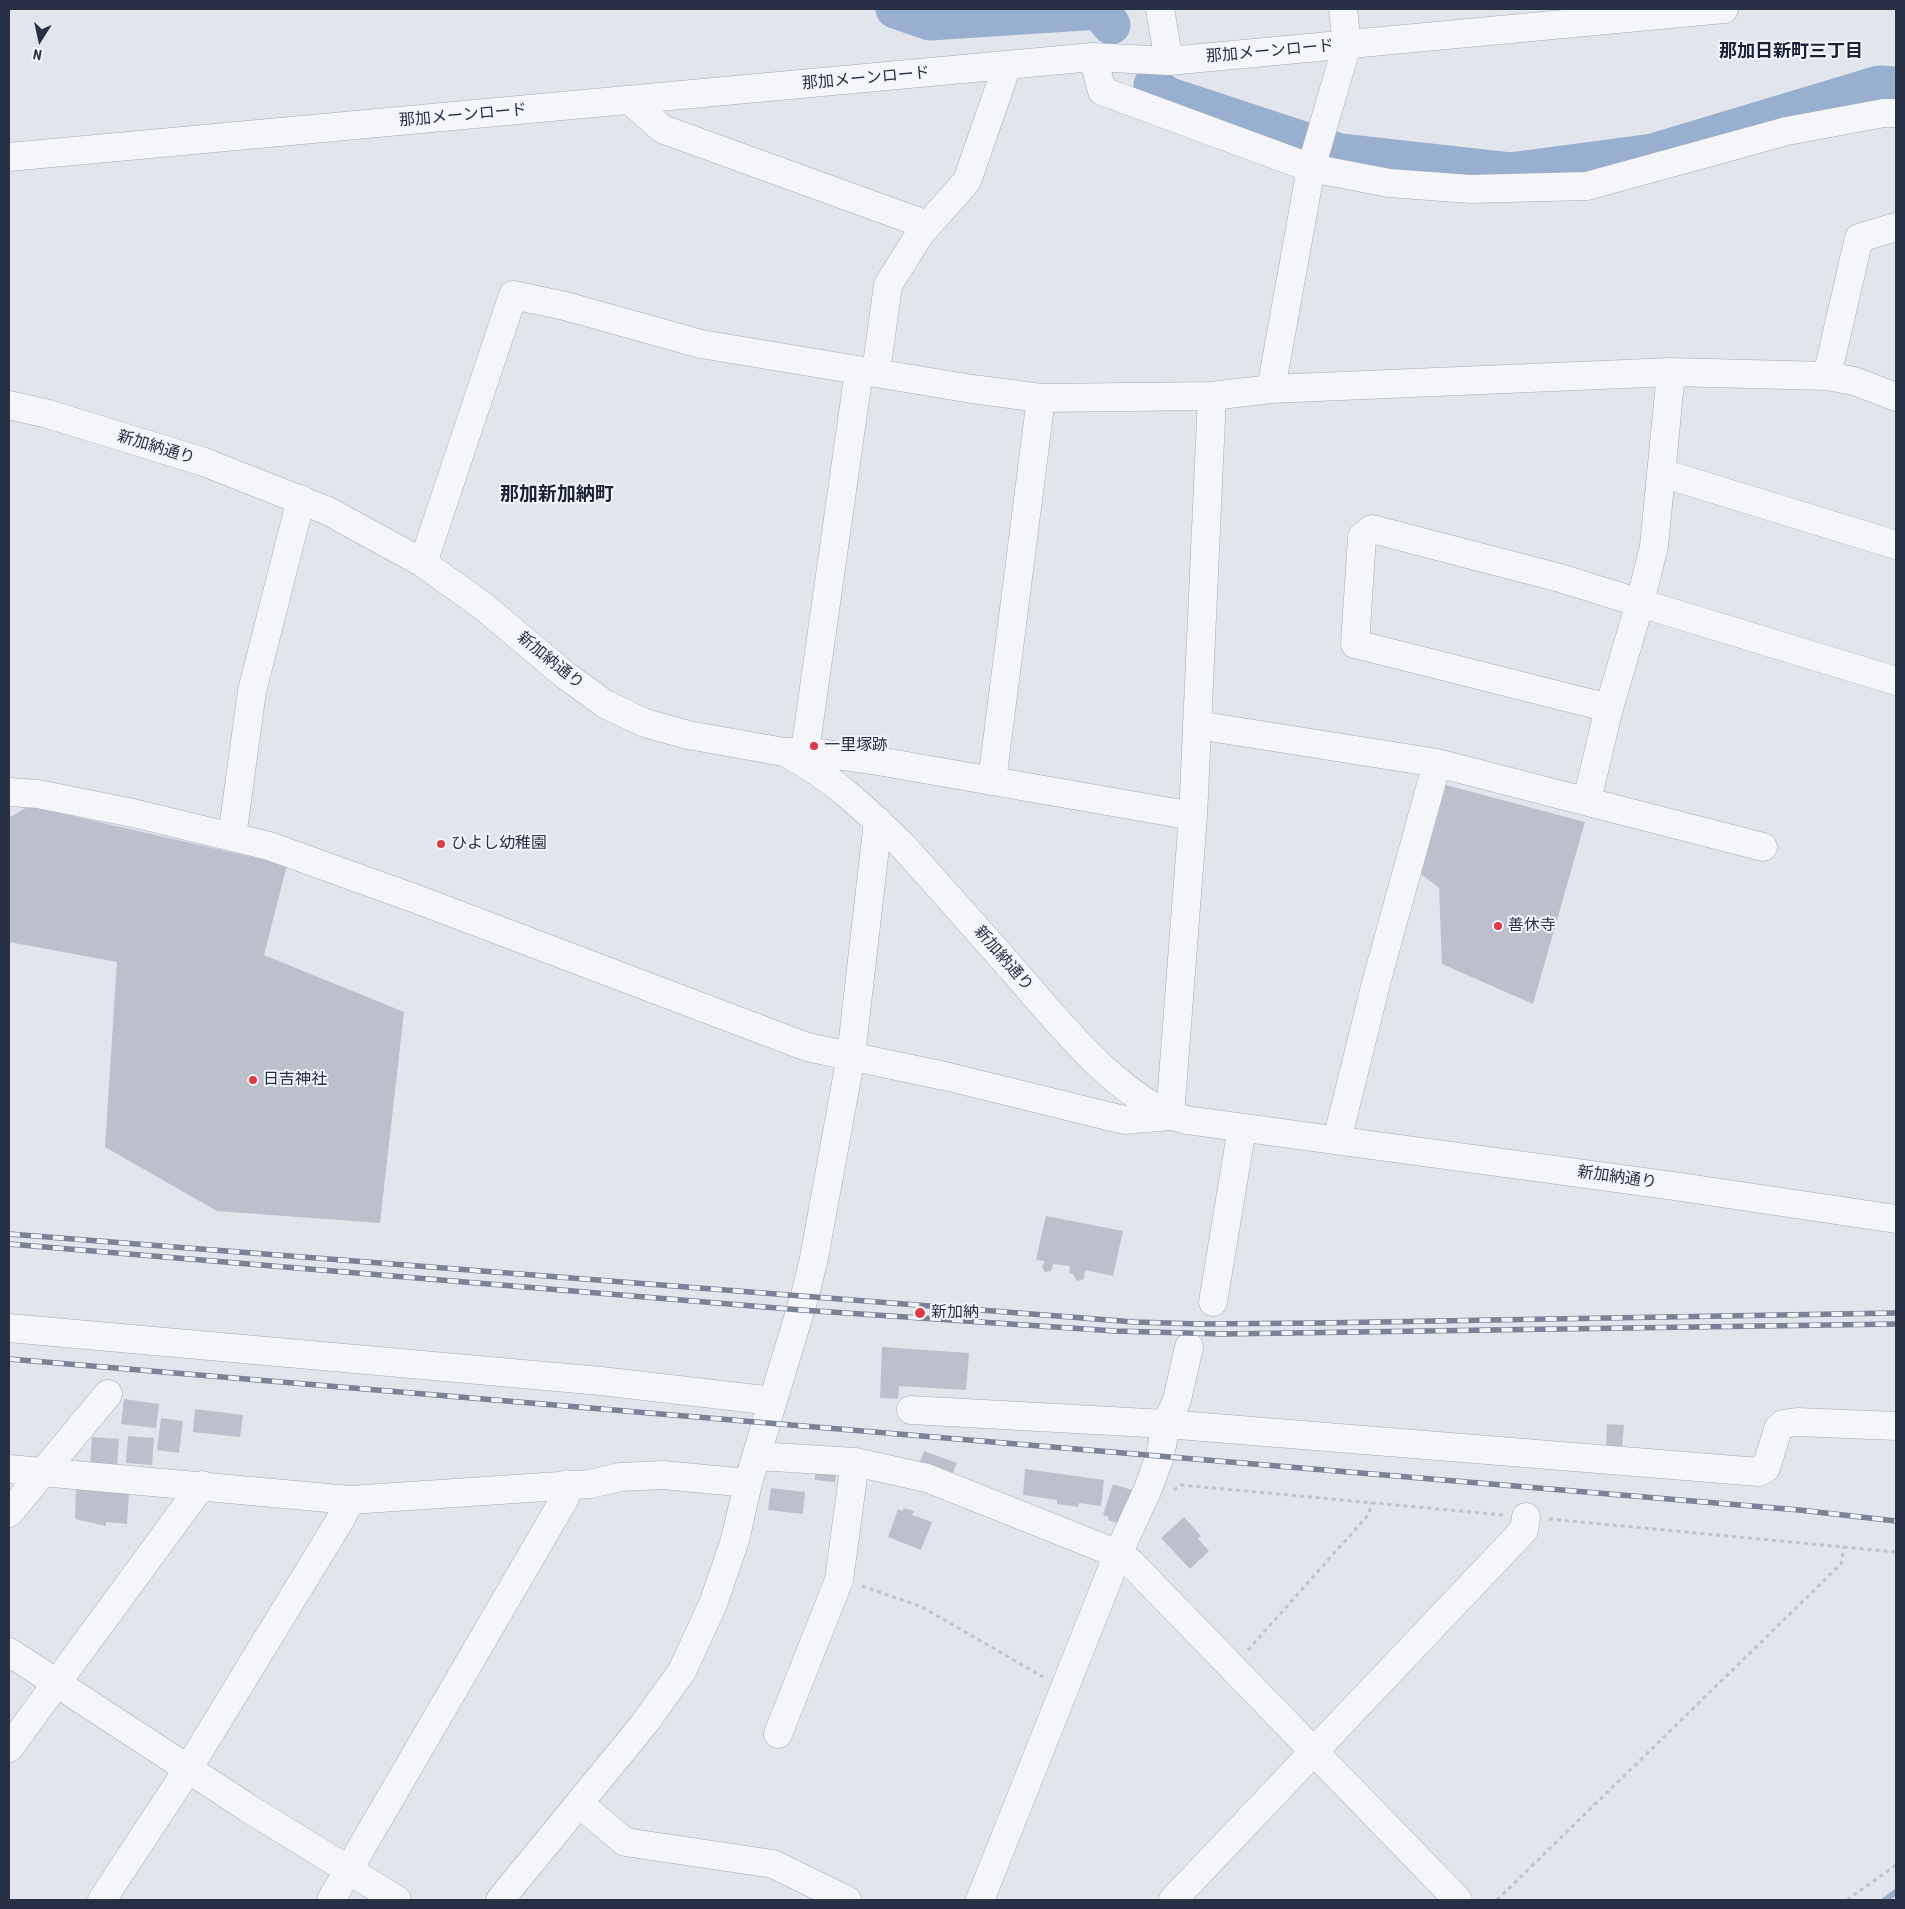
<!DOCTYPE html>
<meta charset="utf-8">
<style>
body{margin:0}
#map{position:relative;width:1905px;height:1909px;overflow:hidden;background:#e2e5ec;font-family:"Roboto Condensed",sans-serif}
canvas{display:block}
.frame{position:absolute;inset:0;border:10px solid #283045;pointer-events:none}
.north{position:absolute;left:15px;top:15px;width:50px;height:50px;-webkit-text-stroke:4px #f2f4f9;paint-order:stroke;rotate:190deg;font-size:14px;font-weight:700;line-height:20px;text-align:center;color:#283045}
.north::after{content:'';display:block;margin:auto;width:18px;height:22px;background:#283045;clip-path:polygon(50% 0,100% 100%,50% 72%,0 100%)}
</style>
<div id="map">
<canvas width="1905" height="1909"></canvas>
<div class="frame"></div>
<div class="north">N</div>
</div>
<script>
const context = document.querySelector('canvas').getContext('2d');
context.lineJoin = 'round';
function strokePath(path, color, width, dash) { context.strokeStyle = color; context.lineWidth = width; context.lineCap = dash ? 'butt' : 'round'; context.setLineDash(dash || []); context.stroke(path); }
function paint(path, color) { context.fillStyle = color; context.fill(path, 'evenodd'); }
function drawText(font, color, halo, rows, align = 'center') {
  context.font = font + ' "Roboto Condensed","Noto Sans JP",sans-serif'; context.lineWidth = 4; context.setLineDash([]); context.textBaseline = 'middle'; context.strokeStyle = halo; context.fillStyle = color; for (const [text, x, y, turn = 0] of rows) {
    context.save(); context.translate(x, y); context.rotate((+turn || 0) * Math.PI / 180); context.textAlign = isNaN(turn) ? turn : align; if (halo) context.strokeText(text, 0, 0); context.fillText(text, 0, 0); context.restore();
  }
}
const stream = new Path2D(`
 M1885,1900L1896,1892`);
const river = new Path2D(`
 M895,9L930,21L1099,10L1111,25
 M1153,85L1167,96L1340,153L1510,172L1653,153L1879,85L1896,86`);
const building = new Path2D(`
 M1446,785L1585,822L1533,1004L1442,964L1439,888L1421,874Z
 M29,806L287,865L264,955L404,1012L380,1223L217,1211L105,1147L117,962L9,942L10,817Z
 M1046,1216L1123,1231L1113,1276L1085,1270L1084,1279L1077,1281L1073,1274L1069,1273L1070,1266L1053,1264L1051,1271L1045,1272L1042,1267L1045,1261L1036,1260Z
 M882,1347L969,1353L966,1390L899,1386L898,1399L880,1398Z
 M124,1399L159,1404L156,1428L121,1424Z
 M195,1409L243,1415L240,1437L193,1432Z
 M161,1418L183,1421L179,1453L157,1450Z
 M1607,1424L1624,1425L1622,1449L1606,1448Z
 M128,1436L154,1438L152,1465L126,1463Z
 M92,1437L119,1439L117,1468L90,1466Z
 M924,1451L957,1463L950,1480L918,1467Z
 M1025,1469L1104,1480L1101,1506L1079,1503L1078,1507L1057,1504V1500L1023,1495Z
 M815,1472L836,1474L835,1482L815,1480Z
 M1113,1484L1132,1490L1122,1525L1108,1520L1109,1517L1103,1515Z
 M76,1488L129,1494L127,1524L106,1522V1526L75,1519Z
 M771,1488L805,1492L803,1514L768,1510Z
 M904,1508L914,1511L912,1515L932,1522L921,1550L888,1537L898,1509L902,1511Z
 M1184,1517L1201,1536L1198,1539L1209,1551L1190,1569L1161,1538Z`);
const path = new Path2D(`
 M1174,1490L1181,1485L1503,1515
 M1549,1519L1896,1552
 M862,1586L922,1607L1043,1677
 M1248,1650L1369,1514L1371,1503
 M1497,1900L1841,1564L1844,1546
 M1847,1900L1896,1865`);
const minor = new Path2D(`
 M1160,9L1169,61
 M1093,57L1102,91L1311,168L1389,183L1470,189L1587,186L1787,131L1884,113H1896
 M631,101L662,129L927,225
 M9,157L1093,57L1169,61L1724,9
 M876,372L888,285L920,234L967,181L1007,66
 M1671,372L1654,546L1640,603L1896,681
 M1827,376L1854,381L1896,397
 M1271,389L1311,168L1347,45L1343,9
 M9,405L48,414L204,462L328,511L423,563L483,606L565,675L605,704L645,723L688,735L784,752L805,751L878,761L1193,816
 M1662,473L1896,545
 M423,563L513,295L565,306L701,344L972,389L1041,398L1212,396L1271,389L1671,372L1827,376L1859,238L1896,227
 M1197,725L1437,763L1763,847
 M805,751L859,371
 M788,754C832,777 866,810 901,844C939,886 976,928 1013,970C1057,1020 1121,1103 1186,1120L1674,1186L1896,1219
 M992,781L1041,398
 M9,792L38,794L133,813L269,846L419,900L807,1047L949,1077L1124,1120L1170,1116
 M1587,800L1609,708L1355,644L1362,537L1372,529L1560,578L1640,603L1609,708
 M232,837L252,691L301,499
 M1170,1116L1193,816L1212,396
 M1337,1140L1376,983L1437,763
 M1213,1302L1242,1128
 M9,1328L601,1381L773,1401
 M911,1410L1166,1424L1759,1472L1766,1468L1778,1429L1783,1424L1797,1422L1896,1426
 M757,1456L855,1462L927,1478L1118,1554L1131,1563L1458,1900
 M9,1469L350,1500L590,1484L620,1477L663,1475L748,1483
 M9,1513L108,1394
 M9,1652L248,1808L397,1900
 M778,1734L839,1580L855,1462
 M9,1748L202,1485
 M580,1804L625,1842L773,1864L847,1900
 M102,1900L188,1769L342,1517L350,1500
 M331,1900L565,1498L567,1484
 M500,1900L644,1724L682,1671L713,1604L735,1540L748,1483L805,1295L814,1258L851,1056L878,821
 M980,1900L1118,1554L1148,1489L1160,1456L1166,1424L1177,1400L1189,1347
 M1173,1900L1524,1530L1526,1517`);
const rail = new Path2D(`
 M9,1234L1134,1322L1200,1324L1320,1323L1896,1313
 M9,1244L801,1310L1115,1331L1222,1334L1896,1324
 M9,1359L1799,1510L1896,1521`);
const markers = [
 [814,746,5,"#dc3b48"],
 [441,844,5,"#dc3b48"],
 [1498,926,5,"#dc3b48"],
 [253,1080,5,"#dc3b48"],
 [920,1313,6,"#dc3b48"]
];
const streetNames = [
 ["那加メーンロード",1270,52,-5],
 ["那加メーンロード",866,79,-5],
 ["那加メーンロード",463,116,-5],
 ["新加納通り",156,448,17],
 ["新加納通り",550,661,39],
 ["新加納通り",1003,959,49],
 ["新加納通り",1617,1178,8]
];
const poiNames = [
 ["一里塚跡",824,746],
 ["ひよし幼稚園",451,844],
 ["善休寺",1508,926],
 ["日吉神社",263,1080],
 ["新加納",931,1313]
];
const neighbourhoodNames = [
 ["那加日新町三丁目",1791,52]
];
const quarterNames = [
 ["那加新加納町",557,495]
];
strokePath(stream, '#99afcf', 6);
strokePath(river, '#99afcf', 39);
paint(building, '#bbc0cc');
strokePath(minor, '#a6abb7', 29);
strokePath(path, '#c0c3ca', 3, [4, 4]);
strokePath(minor, '#f5f6f9', 28);
strokePath(rail, '#798297', 5.5);
strokePath(rail, '#f2f4f9', 4, [11]);
for (const [x, y, r, color] of markers) { const dot = new Path2D(); dot.arc(x, y, r, 0, 2 * Math.PI); context.fillStyle = color; context.fill(dot); strokePath(dot, '#f2f4f9', 2); }
drawText('16px', '#283045', '#f2f4f9', streetNames);
drawText('16px', '#283045', '#f2f4f9', poiNames, 'left');
drawText('bold 18px', '#1a2236', '#f2f4f9', neighbourhoodNames);
drawText('bold 19px', '#1a2236', '#f2f4f9', quarterNames);
</script>
